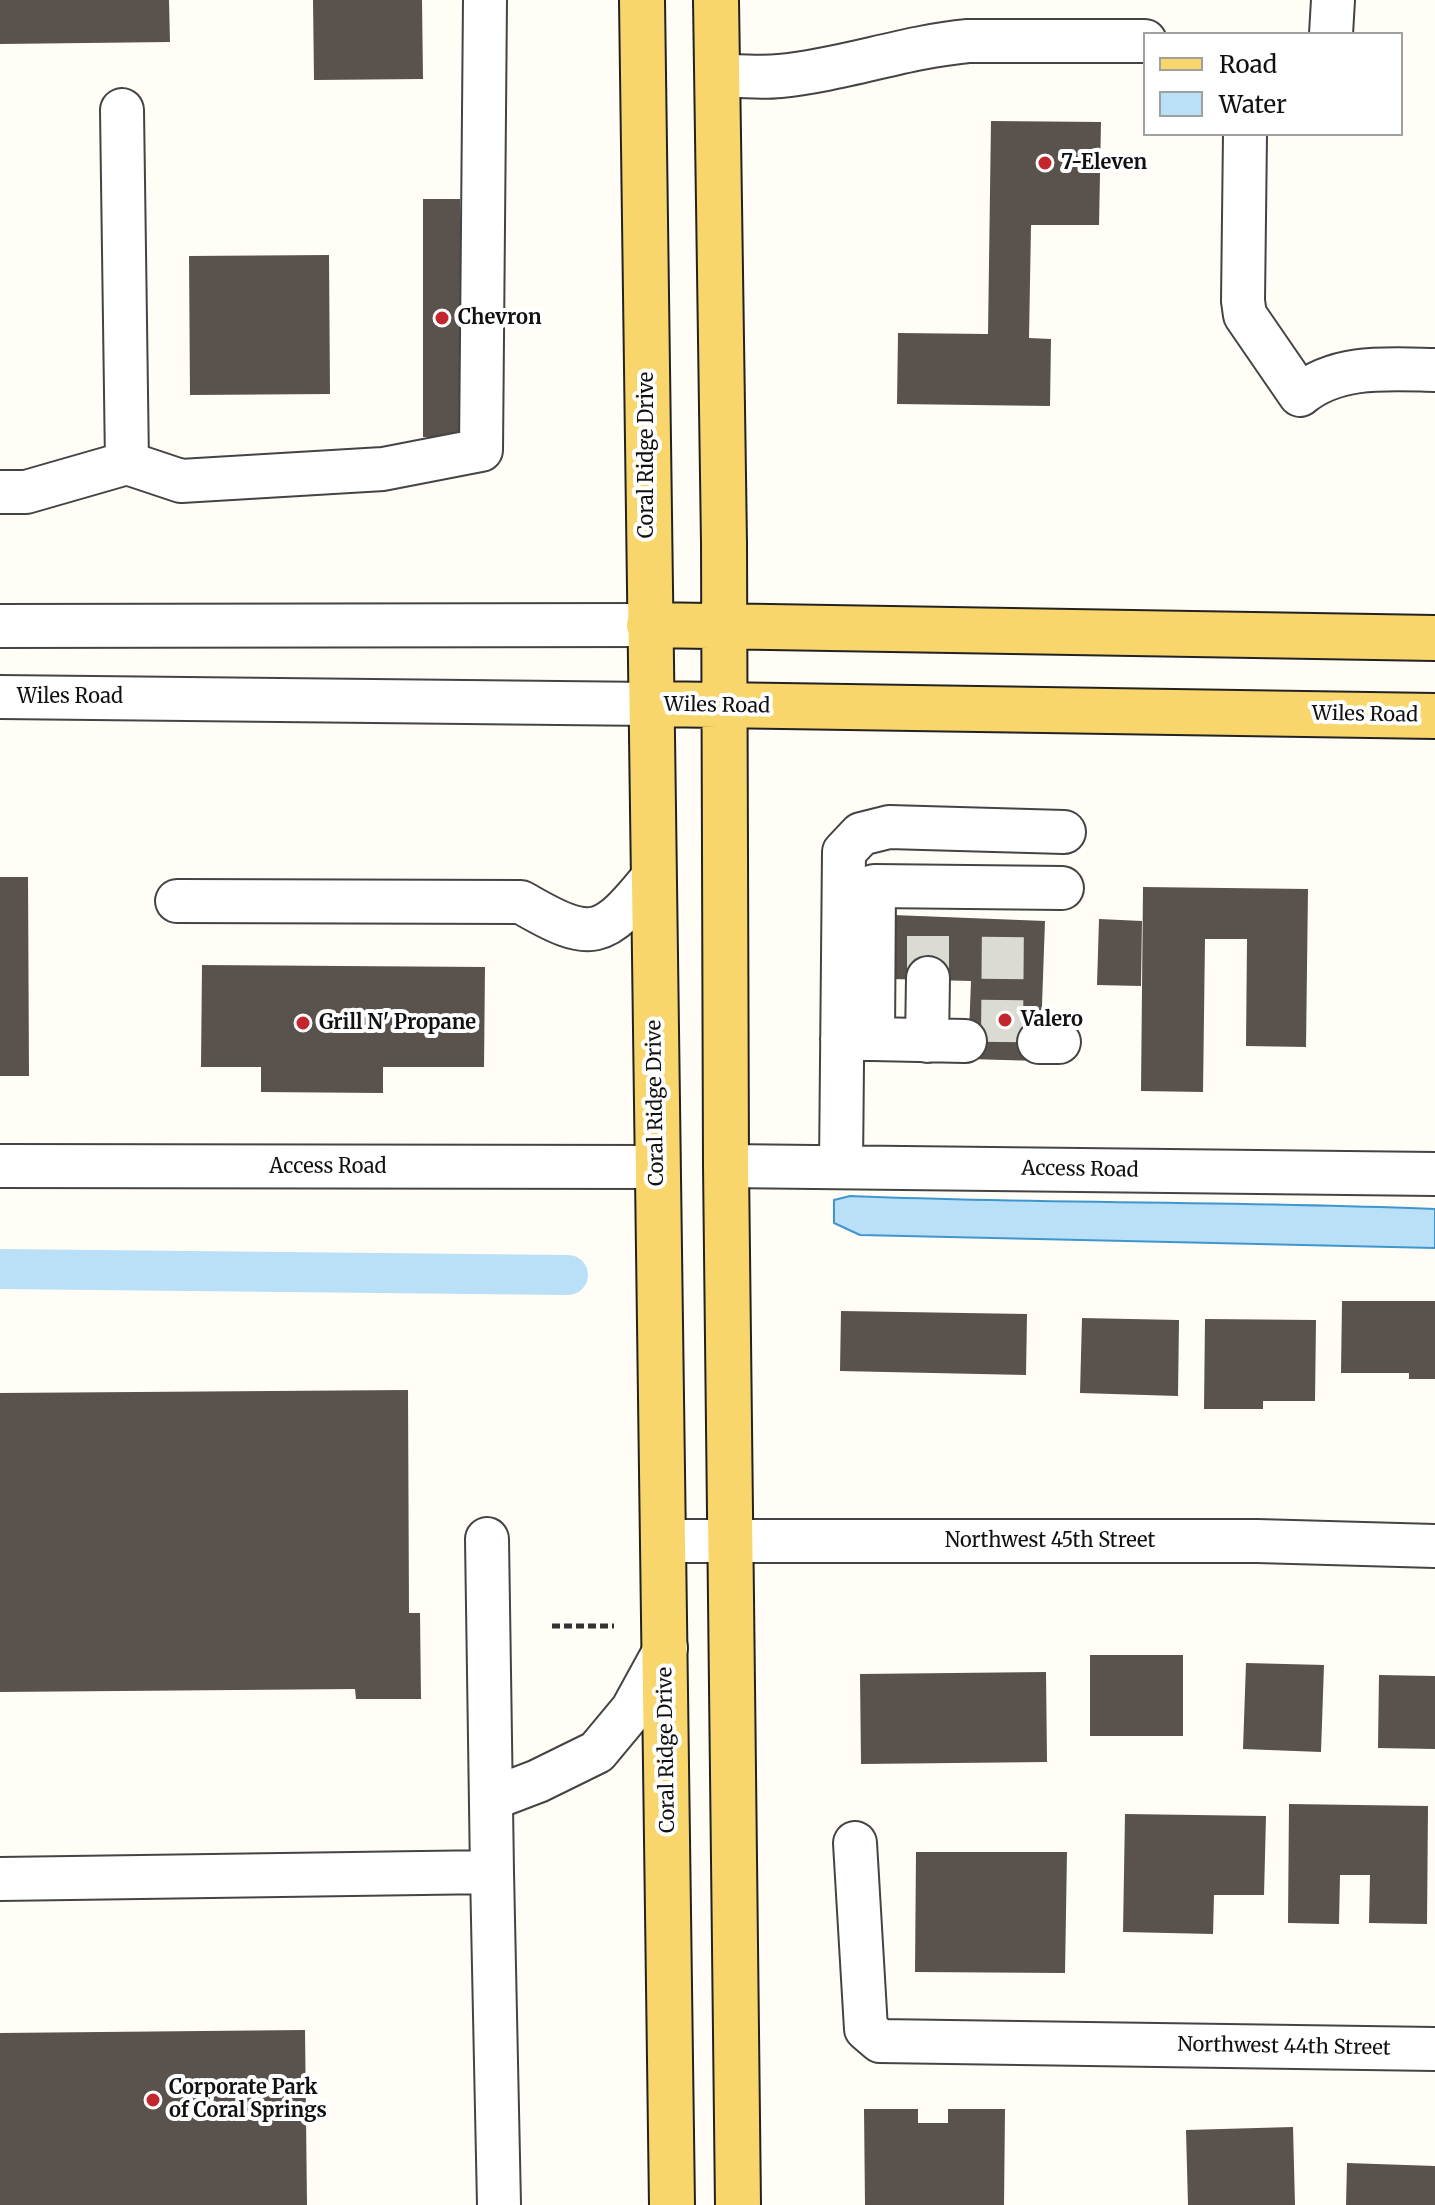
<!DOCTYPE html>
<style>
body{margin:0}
#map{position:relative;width:1435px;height:2205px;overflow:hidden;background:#fffdf5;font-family:Merriweather,serif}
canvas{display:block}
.legend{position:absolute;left:1143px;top:32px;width:260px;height:104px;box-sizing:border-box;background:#fff;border:2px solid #a0a0a0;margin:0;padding:10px 14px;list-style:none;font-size:24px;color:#111}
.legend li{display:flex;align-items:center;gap:16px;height:40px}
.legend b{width:40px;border:2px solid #a0a0a0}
</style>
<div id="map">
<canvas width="1435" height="2205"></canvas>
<ul class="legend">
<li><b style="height:10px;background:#f9d66b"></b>Road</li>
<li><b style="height:22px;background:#b9e0f7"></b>Water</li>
</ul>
</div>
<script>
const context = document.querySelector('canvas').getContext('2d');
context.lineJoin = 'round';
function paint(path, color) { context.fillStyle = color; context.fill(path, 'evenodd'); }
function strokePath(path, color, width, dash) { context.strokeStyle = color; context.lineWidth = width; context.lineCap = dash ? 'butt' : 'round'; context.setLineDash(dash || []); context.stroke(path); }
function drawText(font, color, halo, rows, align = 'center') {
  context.font = font + ' Merriweather,serif'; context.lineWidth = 8; context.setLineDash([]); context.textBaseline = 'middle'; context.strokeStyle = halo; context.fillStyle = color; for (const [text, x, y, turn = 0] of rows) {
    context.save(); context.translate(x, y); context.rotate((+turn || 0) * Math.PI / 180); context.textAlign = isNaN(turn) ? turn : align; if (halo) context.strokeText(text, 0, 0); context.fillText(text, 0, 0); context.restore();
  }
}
const water = new Path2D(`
 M850,1196C1045,1204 1240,1201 1435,1209V1248L860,1235L834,1223V1200Z`);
const canal = new Path2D(`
 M0,1269L568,1275`);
const building = new Path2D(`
 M0,0H169L170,42L0,44Z
 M313,0H422L423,79L314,80Z
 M991,121L1101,122L1099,225H1031L1029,338L1051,339L1050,406L897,404L898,333L988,334Z
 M423,199H460L462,437H423Z
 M329,255L330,394L190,395L189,256Z
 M0,877H28L29,1076H0Z
 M1143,887L1308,889L1306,1047L1246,1046L1247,939H1205L1203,1092L1141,1091Z
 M893,915L1045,921L1040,1061L968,1059L971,981L891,979Z
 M1099,919L1142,921L1141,986L1097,985Z
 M202,965L485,967L484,1067H383V1093L261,1092V1067H201Z
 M1342,1301H1435V1379H1409V1373H1341Z
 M841,1311L1027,1314L1026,1375L840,1371Z
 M1082,1318L1179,1320L1178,1396L1080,1393Z
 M1205,1319L1316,1320L1315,1401H1263V1409H1204Z
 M408,1390L409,1613H420L421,1699H356L355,1689L0,1692V1393Z
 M1090,1655H1183V1736H1090Z
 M1246,1663L1324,1665L1321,1752L1243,1749Z
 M1046,1672L1047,1762L861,1764L860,1674Z
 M1379,1675L1435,1676V1749L1378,1748Z
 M1289,1804L1428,1806L1427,1924L1369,1923L1370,1875H1340L1339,1924L1288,1923Z
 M1125,1814L1266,1816L1264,1895H1214L1213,1934L1123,1932Z
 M916,1852H1067L1065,1973L915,1972Z
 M305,2030L307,2205H0V2033Z
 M864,2109H918V2123H948V2109H1005L1004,2205H865Z
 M1293,2127L1295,2205H1188L1186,2130Z
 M1347,2163L1435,2166V2205H1346Z`);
const minorTunnel = new Path2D(`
 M928,978V916
 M1002,1042L1003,918`);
const path = new Path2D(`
 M552,1626H614`);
const minor = new Path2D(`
 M1331,34L1333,0
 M718,75C738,76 760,78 780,76C843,70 904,47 968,41H1145
 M122,110L127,463
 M1245,134L1243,301L1245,315L1300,395C1337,364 1389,369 1435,370
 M0,492H26L127,463L181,481L383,469L481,450L485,0
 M0,626L649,625
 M0,697L652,704
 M177,901L521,902C593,944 603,939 654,876
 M842,1039H873L874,886L1062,888
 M873,1039L965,1041
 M927,1041L928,978
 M1039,1042H1059
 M0,1166L657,1167
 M726,1166L1435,1174
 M841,1167L844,852L861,834L889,827L1064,832
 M487,1539L492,1872
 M664,1541H1257L1435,1546
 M491,1799L538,1781L597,1752L632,1710L666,1648
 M855,1843L866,2029L880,2041L1435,2049
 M0,1879L492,1872L499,2205`);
const major = new Path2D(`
 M642,0L672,2205
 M716,0L724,543L726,1166L738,2205
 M649,625L1435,638
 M652,704L1435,716`);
const markers = [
 [1045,163,8,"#c4262e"],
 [442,318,8,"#c4262e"],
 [1005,1020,8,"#c4262e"],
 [303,1023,8,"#c4262e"],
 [153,2100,8,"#c4262e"]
];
const poiNames = [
 ["7-Eleven",1061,163],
 ["Chevron",458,318],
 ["Valero",1021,1020],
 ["Grill N' Propane",319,1023],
 ["Corporate Park",169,2088],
 ["of Coral Springs",169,2111]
];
const streetNames = [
 ["Coral Ridge Drive",647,455,-90],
 ["Wiles Road",70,697],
 ["Wiles Road",717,706,1],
 ["Wiles Road",1365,715,1],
 ["Coral Ridge Drive",656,1103,-91],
 ["Access Road",328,1167],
 ["Access Road",1080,1170,1],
 ["Northwest 45th Street",1050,1541],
 ["Coral Ridge Drive",667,1750,-91],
 ["Northwest 44th Street",1284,2047,1]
];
paint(water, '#b9e0f7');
strokePath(water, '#3f96cf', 2);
strokePath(canal, '#b9e0f7', 40);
paint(building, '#5a524d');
strokePath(minorTunnel, '#dbdad3', 42, [42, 21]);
strokePath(minor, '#444', 46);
strokePath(major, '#222', 48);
strokePath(path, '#333', 5, [8, 4]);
strokePath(minor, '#fff', 42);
strokePath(major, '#f9d66b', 44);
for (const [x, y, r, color] of markers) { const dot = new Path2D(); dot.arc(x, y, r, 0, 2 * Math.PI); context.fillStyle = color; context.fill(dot); strokePath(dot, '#fff', 3); }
drawText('bold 20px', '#111', '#fff', poiNames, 'left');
drawText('20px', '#111', '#fff', streetNames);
</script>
